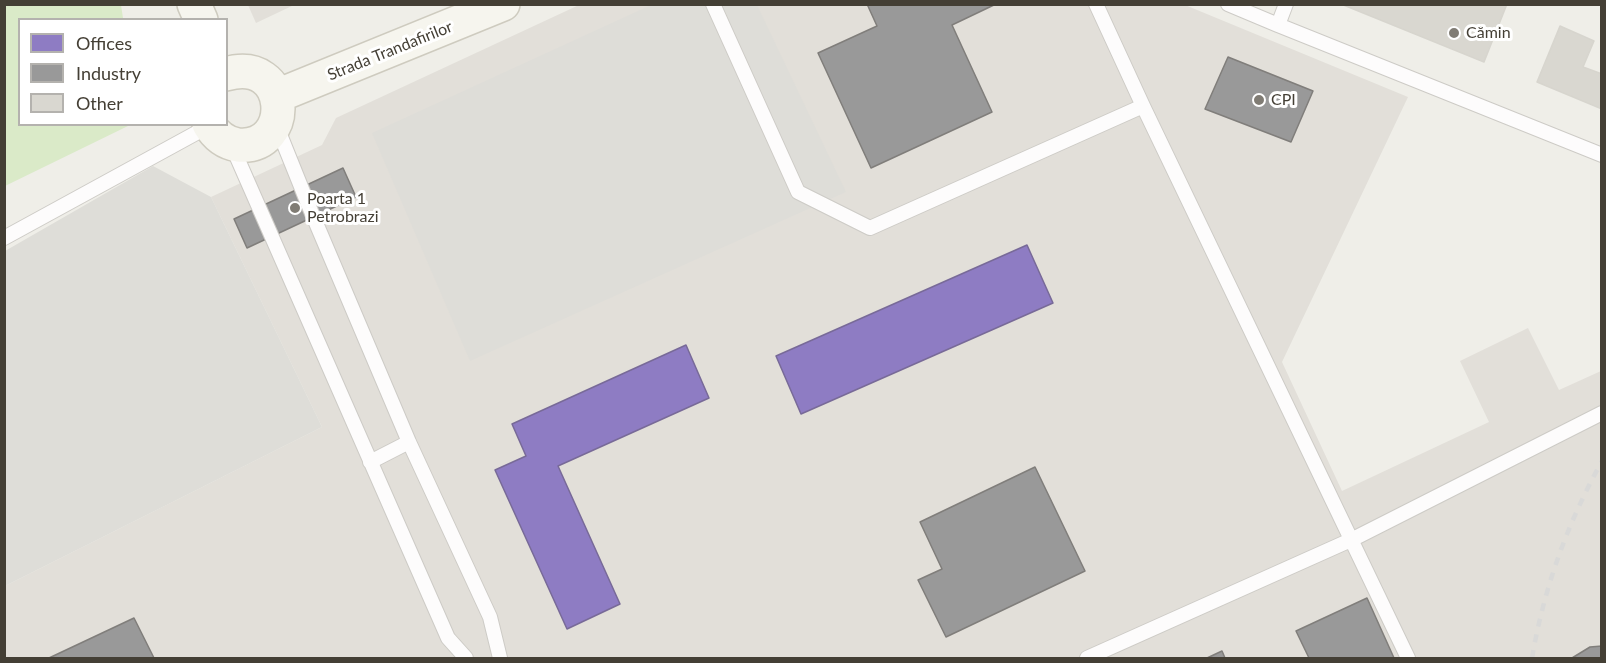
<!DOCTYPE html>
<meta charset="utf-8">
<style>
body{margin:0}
#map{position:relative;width:1606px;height:663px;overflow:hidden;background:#efeee8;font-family:Lato,sans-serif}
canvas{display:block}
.frame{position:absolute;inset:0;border:6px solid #443f35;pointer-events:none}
.legend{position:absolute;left:18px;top:18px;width:210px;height:108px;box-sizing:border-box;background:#fff;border:2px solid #b4b2ae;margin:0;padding:8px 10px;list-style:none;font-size:18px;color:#443f35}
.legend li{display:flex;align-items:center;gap:12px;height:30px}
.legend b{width:30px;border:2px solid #b4b2ae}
</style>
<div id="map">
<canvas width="1606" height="663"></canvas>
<div class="frame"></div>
<ul class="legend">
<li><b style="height:16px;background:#8e7cc3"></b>Offices</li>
<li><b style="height:16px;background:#999"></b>Industry</li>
<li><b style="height:16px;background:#d9d7d0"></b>Other</li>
</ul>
</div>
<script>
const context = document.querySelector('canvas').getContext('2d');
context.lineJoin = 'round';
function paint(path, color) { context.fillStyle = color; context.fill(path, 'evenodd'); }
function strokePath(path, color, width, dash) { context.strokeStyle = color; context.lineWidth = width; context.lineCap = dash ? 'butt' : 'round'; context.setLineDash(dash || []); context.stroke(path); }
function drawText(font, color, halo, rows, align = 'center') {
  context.font = font + ' Lato,sans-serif'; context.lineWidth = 6; context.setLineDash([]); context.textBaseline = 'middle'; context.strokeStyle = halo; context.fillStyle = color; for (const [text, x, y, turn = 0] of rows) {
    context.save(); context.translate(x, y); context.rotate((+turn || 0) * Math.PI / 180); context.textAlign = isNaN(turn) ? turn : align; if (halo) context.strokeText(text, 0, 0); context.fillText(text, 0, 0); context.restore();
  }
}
const industrial = new Path2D(`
 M248,5H294L256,23Z
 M579,5H1185L1408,97L1282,362L1342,491L1489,422L1460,361L1528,328L1559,390L1601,371V658H5V586L322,427L211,197L322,145L336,118Z`);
const green = new Path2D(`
 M5,4L121,5L123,18L121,19L20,20V124L128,126L5,186Z`);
const parking = new Path2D(`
 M651,5H757L846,192L470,361L372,133Z
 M153,166L211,197L322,427L5,586V251Z`);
const offices = new Path2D(`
 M1027,245L1053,303L801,414L776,356Z
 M686,345L709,398L558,466L620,604L567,629L495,470L526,456L512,424Z`);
const industry = new Path2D(`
 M867,4H996L952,25L992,112L871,168L818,53L877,26Z
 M1228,57L1313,91L1291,142L1205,109Z
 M343,168L356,197L247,248L234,219Z
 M1035,467L1085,571L946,637L918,580L942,569L920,522Z
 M1367,598L1394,658H1309L1296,631Z
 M134,618L154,658H49Z
 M1602,646V658H1572L1590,647Z
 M1222,651L1225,658H1207Z`);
const building = new Path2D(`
 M1341,4H1507L1484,62Z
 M1560,26L1594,41L1583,67L1602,74V109L1537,82Z`);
const lane = new Path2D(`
 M713,4L798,192L870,228L1143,106
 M1096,4L1143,106L1408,658
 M1228,4L1278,25L1286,4
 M1278,25L1602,155
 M277,127L308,204L409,442L490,617L500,658
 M232,146L448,638L466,658
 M4,238L209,126
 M370,462L409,442
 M1087,658L1353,539L1602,413`);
const secondary = new Path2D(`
 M194,4L201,20
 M277,96L503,4
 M209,124C216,136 225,143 238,145C295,150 291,55 226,74`);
const rail = new Path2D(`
 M1532,658C1544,588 1567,524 1602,461`);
const markers = [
 [1454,33,6,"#807c74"],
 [1259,100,6,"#807c74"],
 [295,208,6,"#807c74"]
];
const poiNames = [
 ["Cămin",1466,33],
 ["CPI",1271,100],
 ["Poarta 1",307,199],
 ["Petrobrazi",307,217]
];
const streetNames = [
 ["Strada Trandafirilor",390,51,-22]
];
paint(industrial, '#e2dfd9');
paint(green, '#daeac8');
paint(parking, '#deddd8');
paint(offices, '#8e7cc3');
strokePath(offices, '#786a98', 1.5);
paint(industry, '#999');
strokePath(industry, '#807e7b', 1.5);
paint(building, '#d9d7d0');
strokePath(building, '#d7d5ce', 1.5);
strokePath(lane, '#cdcbc6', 16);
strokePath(secondary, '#cecbbf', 36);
strokePath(lane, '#fdfcfc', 14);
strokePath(secondary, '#f6f5ee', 33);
strokePath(rail, '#d9d9d8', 4.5, [8, 8]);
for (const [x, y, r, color] of markers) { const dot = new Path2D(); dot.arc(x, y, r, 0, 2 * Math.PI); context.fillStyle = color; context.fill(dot); strokePath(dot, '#fff', 2); }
drawText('16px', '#443f35', '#fff', poiNames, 'left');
drawText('16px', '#443f35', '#fff', streetNames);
</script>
